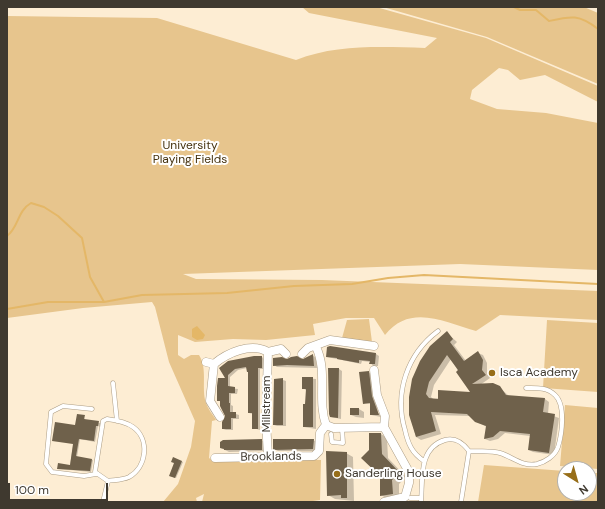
<!DOCTYPE html>
<style>
body{margin:0}
#map{position:relative;width:605px;height:509px;overflow:hidden;background:#fdedd3;font-family:"DM Sans",sans-serif}
canvas{display:block}
.frame{position:absolute;inset:0;border:8px solid #3f392f;pointer-events:none}
.north{position:absolute;left:557px;top:461px;width:40px;height:40px;box-sizing:border-box;background:#fff;border:1px solid #b2b0ac;border-radius:50%;rotate:143deg;font-size:11px;font-weight:700;line-height:16px;text-align:center;color:#3f392f}
.north::after{content:'';display:block;margin:auto;width:14px;height:18px;background:#976e19;clip-path:polygon(50% 0,100% 100%,50% 72%,0 100%)}
.scale{position:absolute;left:8px;top:483px;width:100px;height:18px;box-sizing:border-box;border:2px solid #3f392f;border-top:0;padding-left:5px;font-size:12px;line-height:14px;white-space:nowrap;color:#3f392f;-webkit-text-stroke:3px #fff;paint-order:stroke}
</style>
<div id="map">
<canvas width="605" height="509"></canvas>
<div class="frame"></div>
<div class="north">N</div>
<div class="scale">100 m</div>
</div>
<script>
const context = document.querySelector('canvas').getContext('2d');
context.lineJoin = 'round';
function paint(path, color) { context.fillStyle = color; context.fill(path, 'evenodd'); }
function strokePath(path, color, width, dash) { context.strokeStyle = color; context.lineWidth = width; context.lineCap = dash ? 'butt' : 'round'; context.setLineDash(dash || []); context.stroke(path); }
function drawText(font, color, halo, rows, align = 'center') {
  context.font = font + ' "DM Sans",sans-serif'; context.lineWidth = 4; context.setLineDash([]); context.textBaseline = 'middle'; context.strokeStyle = halo; context.fillStyle = color; for (const [text, x, y, turn = 0] of rows) {
    context.save(); context.translate(x, y); context.rotate((+turn || 0) * Math.PI / 180); context.textAlign = isNaN(turn) ? turn : align; if (halo) context.strokeText(text, 0, 0); context.fillText(text, 0, 0); context.restore();
  }
}
const green = new Path2D(`
 M302,7H376L486,38L598,86V102L545,75L520,80L508,70L499,68L472,90L470,99L497,109L546,113L598,123V270L460,264L183,274L196,279L322,280L598,291V320L500,315L476,331C445,322 410,303 385,335L374,318H346L313,324L315,335L266,340L233,339L195,342L178,335V355L184,359L191,355H199C208,369 201,388 206,403C208,409 213,415 216,420L212,421L209,458L212,460H321L320,500L306,502H202L204,494L196,498L197,502H163L178,484L191,447L195,421L169,362L155,307L152,302L83,308L7,318V16L157,18L296,60C337,44 382,47 425,48L437,38L309,13Z
 M383,7H584L598,13V84L487,37Z
 M369,319L372,342L342,338L347,320Z
 M547,320L598,323V392L543,388Z
 M565,405L598,408V469L560,466Z
 M484,465L565,471V493H589V473H598V502H478Z`);
const water = new Path2D(`
 M197,326L205,335L203,339L197,340L192,337V329Z`);
const shadow = new Path2D(`
 M447,333L457,342L454,345L466,361L478,353L483,355L487,363V374L490,378L480,385L499,387L509,396L545,399L549,402L548,414L559,418L554,455L533,452L529,450L530,436L505,433L498,439L490,441L485,439L487,427L475,421L471,416L435,415L441,434L421,440L416,437L410,415ZM451,359L472,394L433,399L431,397L434,385Z
 M351,351L376,354L379,356L378,366H373L370,362L362,361L361,364L327,357Z
 M313,356L316,357L317,368L277,367L274,365L287,360H303Z
 M262,357L264,359V369H260V430L253,428V414L249,413V372L247,368L238,370L230,377V388L238,389L237,394H231V405L233,406V413L239,415V419H233V430H226L223,429L227,416L221,402L218,400L227,379L220,369Z
 M339,369L342,371L341,419L331,417Z
 M368,372L372,374L378,412L381,417L371,415V404L364,403Z
 M303,378L316,379V429L304,427L307,391L303,388Z
 M283,380L286,381V426H277L274,425Z
 M351,409H359L364,412V418L356,417L351,415Z
 M84,416L85,420L100,423V427L98,426L95,442L80,439L77,457L93,460L91,472L60,469H58L70,466L76,426Z
 M381,434L387,438L388,458L406,477L399,484V498L388,499L381,495V476L370,451Z
 M261,440L265,442L266,451L229,452L221,448Z
 M313,440L317,442V451H278L274,449Z
 M346,453L353,457L354,501L335,499L328,495Z
 M173,458L183,462L176,478L170,476L176,463Z`);
const stream = new Path2D(`
 M514,7L520,10H536L549,21C571,16 579,14 598,29
 M7,236C19,227 17,211 31,203L44,207L58,216L82,238L90,277L104,302
 M7,309L48,302H104L142,295L227,293L294,286L352,284L388,278L424,275L598,284`);
const building = new Path2D(`
 M447,331L453,339L450,342L464,361L478,351L483,360L482,370L486,375L472,384L493,383L500,386L506,395L545,398L543,412L555,414L549,453L528,450L530,434L500,431L493,437L484,439L486,426L475,422L467,414L431,412L436,431L416,437L409,415V397L412,379L420,361L430,346ZM447,355L458,370L456,372L470,392L438,390V399L429,398L426,394L429,382Z
 M330,346L376,353L375,364H369L370,361L359,360V363L337,359V358L326,357L327,347Z
 M313,354L314,366L287,365L273,366V358L282,357L287,359L291,357L297,356L303,359Z
 M254,356H262V368H258V429H252V413H248V372H247L246,367L235,369L228,375V386L235,387V393H229V403H230V412H236V418H231V429H222V422L225,416L220,406V401H217V386L218,378H225L219,368L228,361Z
 M328,368H339L338,418L330,417L329,414Z
 M369,371L372,396L379,415H370V403L363,404L359,372Z
 M302,377H313V427H303V404H305L306,389H302Z
 M283,378V425H273L274,379Z
 M350,408H359V415H350Z
 M77,414L85,415L84,419L99,421L98,426H96L94,441L79,439L76,456L92,459L90,471L57,469L58,463L70,465L73,444L52,441L55,422L75,425Z
 M369,433H381L382,454L400,473L392,480L393,494L380,496V476L361,458L369,450Z
 M262,439V450H224V449L220,448V442L223,440Z
 M273,439H314L313,449L273,450Z
 M326,451L347,452V498H341V495L327,496Z
 M173,457L182,461L175,478L169,476L174,463L171,462Z`);
const lane = new Path2D(`
 M113,383L117,421
 M92,409L63,406L51,412L46,464L52,472L84,476L96,474
 M331,434L332,442L343,443L342,428
 M469,451C479,452 490,450 500,453C513,457 522,467 537,464C545,462 555,456 558,447C562,434 566,405 555,395C547,387 536,388 526,388
 M424,461C412,453 408,444 405,430C394,393 407,354 438,331
 M410,498H421
 M103,502L108,481L95,472L103,421L107,419C115,420 126,422 133,427C150,439 147,467 129,477C123,480 115,480 108,481
 M421,502C423,479 418,448 445,440C456,437 463,443 469,451L461,502`);
const street = new Path2D(`
 M316,347C328,371 317,400 326,425L334,428L384,427L409,472V483L405,497L384,502
 M268,352L281,349L286,354
 M302,354L308,348L330,340L374,346
 M206,362L214,364
 M374,370L377,395L385,416L384,427
 M220,417L210,401L214,364C227,353 251,342 268,352L266,421L268,456
 M215,458L314,456L319,451L320,433L326,425`);
const markers = [
 [492,373,4,"#976e19"],
 [337,474,4,"#976e19"]
];
const parkNames = [
 ["University",190,146],
 ["Playing Fields",190,160]
];
const poiNames = [
 ["Isca Academy",500,373],
 ["Sanderling House",345,474]
];
const streetNames = [
 ["Millstream",267,404,-90],
 ["Brooklands",271,457,-1]
];
paint(green, '#e7c58d');
paint(water, '#e4b767');
paint(shadow, '#0003');
strokePath(stream, '#e4b767', 2);
paint(building, '#6f614b');
strokePath(lane, '#ac9d85', 5);
strokePath(street, '#ac9d85', 9);
strokePath(lane, '#fff', 4);
strokePath(street, '#fff', 8);
for (const [x, y, r, color] of markers) { const dot = new Path2D(); dot.arc(x, y, r, 0, 2 * Math.PI); context.fillStyle = color; context.fill(dot); strokePath(dot, '#fff', 1.5); }
drawText('12px', '#45320f', '#fff', parkNames);
drawText('12px', '#3f392f', '#fff', poiNames, 'left');
drawText('12px', '#3f392f', '#fff', streetNames);
</script>
